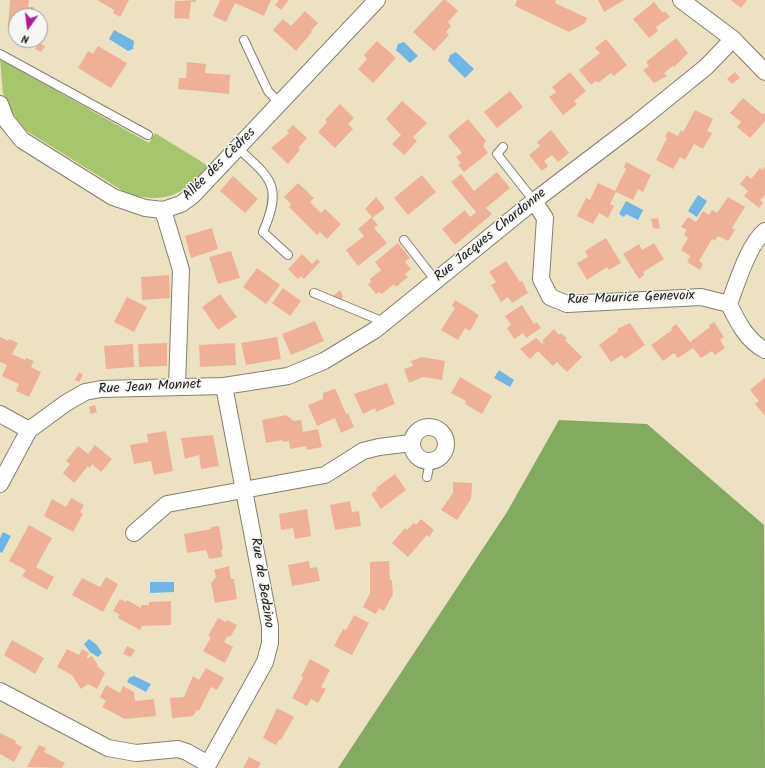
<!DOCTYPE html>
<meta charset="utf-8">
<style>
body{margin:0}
#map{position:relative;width:765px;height:768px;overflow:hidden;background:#ece2c2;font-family:Kalam,sans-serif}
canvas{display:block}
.north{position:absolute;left:8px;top:8px;width:40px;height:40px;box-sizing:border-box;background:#f6f6f2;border:1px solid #9f9f9c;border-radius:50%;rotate:194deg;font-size:11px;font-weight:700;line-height:16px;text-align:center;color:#1c1c1c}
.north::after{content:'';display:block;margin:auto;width:14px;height:18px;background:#b5179e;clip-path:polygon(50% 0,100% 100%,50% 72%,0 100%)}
</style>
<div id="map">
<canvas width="765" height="768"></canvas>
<div class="north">N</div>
</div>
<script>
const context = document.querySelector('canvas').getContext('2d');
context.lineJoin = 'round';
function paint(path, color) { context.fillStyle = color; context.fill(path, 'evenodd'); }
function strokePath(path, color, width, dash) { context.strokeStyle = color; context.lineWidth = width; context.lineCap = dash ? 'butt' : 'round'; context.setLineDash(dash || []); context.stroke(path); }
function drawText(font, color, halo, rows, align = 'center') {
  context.font = font + ' Kalam,sans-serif'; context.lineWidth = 3; context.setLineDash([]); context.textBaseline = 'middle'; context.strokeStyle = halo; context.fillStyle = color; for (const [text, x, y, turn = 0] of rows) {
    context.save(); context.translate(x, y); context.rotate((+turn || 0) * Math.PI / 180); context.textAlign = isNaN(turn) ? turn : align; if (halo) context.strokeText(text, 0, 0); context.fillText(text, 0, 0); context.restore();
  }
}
const green = new Path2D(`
 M0,59L149,143L155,133L210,167C180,195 169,204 128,194L25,130L10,110L3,93Z`);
const forest = new Path2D(`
 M559,420L647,424L764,525L765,768H338L507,512Z`);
const water = new Path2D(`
 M114,30L134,41L133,49L128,51L109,39Z
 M404,42L418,56L410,63L396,50L398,44Z
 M456,52L474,69L465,78L448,61L450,55Z
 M698,195L707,201L697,217L688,211Z
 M626,201L643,210L638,220L626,214L624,217L619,214Z
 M499,370L514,380L510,387L494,378Z
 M3,532L11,536L2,553L0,552V538Z
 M150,582H174V592L150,593Z
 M89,639L97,645L102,653L98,657L90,652L84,644Z
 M134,676L151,684L146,692L127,682L129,678Z`);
const building = new Path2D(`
 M10,0H29L28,7H34L33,16H16V28L8,27Z
 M97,0H129L120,17L113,13L114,10Z
 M196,0V2H191L189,19L174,18L175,1Z
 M220,0H271L264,16L235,3L226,22L213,16Z
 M279,0H289L281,10L275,5Z
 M443,0H446L458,11L448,22L451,26L446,32L449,35L434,51L413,32Z
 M517,0H556L555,3L587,18L585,23L569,32L515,6Z
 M598,0H624L604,12Z
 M731,0H747L741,8Z
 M654,2L663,13L665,11L670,17L656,27L658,31L649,38L633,19Z
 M305,11L318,23L311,31L312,32L296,51L273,30L283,19L291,26Z
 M676,38L688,53L674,67L673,66L664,73L667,76L654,83L643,70L649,66L646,62Z
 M606,39L627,65L614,76L611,73L598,83L596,81L591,85L579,70L600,53L595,48Z
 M377,41L396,58L373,83L358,69L367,59L364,55Z
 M39,43L45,46L41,52L35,49Z
 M98,46L127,63L111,88L78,68L88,51L93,54Z
 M187,62L206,64L205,73L230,75L229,94L178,89L179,78H186Z
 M570,72L586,91L574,101L577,104L563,115L549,97L556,92L552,87Z
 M735,72L740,78L732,84L727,79Z
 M510,91L523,107L497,128L484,112Z
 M743,98L762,114L765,113V121L750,138L737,127L741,122L730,113Z
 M402,101L427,123L413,137L417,141L404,155L392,144L401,135L386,119Z
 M340,104L354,118L348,124L353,129L335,148L318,132L327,122L325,120Z
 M695,110L713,119L707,131L712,133L703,149L694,144L685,160L680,157L673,169L656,160L667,138L665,137L668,131L678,136L681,130L683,132Z
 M468,119L486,141L483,146L488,153L464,172L458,165L461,163L456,157L462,153L448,136Z
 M293,125L307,138L298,148L300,150L288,164L271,148L289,133L287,131Z
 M551,130L569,153L558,162L552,155L544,161L548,166L542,171L529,155L540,146L537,142Z
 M626,162L651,175L643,192L638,189L633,200L616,192L610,204L614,206L608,218L599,213L593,224L577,216L586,198L590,200L598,183L615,191L626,169L624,167Z
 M765,166V195L760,200L763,203L759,208L744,196L748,191L740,184L747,175L751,179L760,168L762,170Z
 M497,172L510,188L486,208L492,214L455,245L442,229L465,210L470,217L476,212L451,182L461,174L474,191Z
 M422,175L436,192L408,215L394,198Z
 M233,176L258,199L245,213L220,191Z
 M298,183L314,198L310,202L321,213L325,209L341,224L327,239L320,232L317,235L289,207L291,204L284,197Z
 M376,197L385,208L372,218L378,225L374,228L387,243L358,266L346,250L364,236L358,229L372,217L365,209Z
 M728,197L745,207L732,228L735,230L728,241L718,236L715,241L712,239L699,261L703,264L700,270L687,262L690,256L681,250L688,238L684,235L687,230L681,227L688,217L696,222L703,211L709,215L712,210L717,213Z
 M658,218L660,229L653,228L651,219Z
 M212,228L218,249L191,258L185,236Z
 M606,238L621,263L609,270L607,267L587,280L577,263L588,257L585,251Z
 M398,243L410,258L405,262L411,269L405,274L408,277L396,287L394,284L382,294L379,292L376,294L368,284L371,282L370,279L381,270L375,262Z
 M654,243L664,259L643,272L644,275L639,279L623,254L639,244L642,250Z
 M231,251L240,278L218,284L209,257Z
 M302,254L312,264L317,259L320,262L304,279L301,276L298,279L288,269Z
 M506,261L520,282L522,281L528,293L512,303L508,297L501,302L491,285L496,282L489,272Z
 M257,268L280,285L266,304L243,287Z
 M169,275L170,298L142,300L141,277Z
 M283,288L301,301L290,316L272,303Z
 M340,290L343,296L341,300L333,296Z
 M220,294L237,317L218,330L202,307Z
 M127,297L147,307L134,332L114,322Z
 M455,300L479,315L470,331L465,328L458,340L441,330L455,308L452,306Z
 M522,305L534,324L537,322L541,328L526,338L523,333L514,339L507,328L511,325L505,316Z
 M315,321L324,341L291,355L282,334Z
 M714,322L724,337L720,340L725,348L715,355L712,351L701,358L693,348L678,358L674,353L663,361L651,345L672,330L671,328L676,324L690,342L710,327L709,325Z
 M630,323L645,345L625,359L622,355L611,362L599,345L618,331L617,329Z
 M554,329L559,335L561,333L567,338L565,340L582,357L567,372L557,362L553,366L538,351L530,359L520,349L536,338L542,344L544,342L542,341Z
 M0,337L8,341L9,339L18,343L12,354L25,360L26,358L34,361L31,367L41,372L29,397L16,391L19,384L2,376L7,365L0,362Z
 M277,337L281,359L246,365L241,343Z
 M167,343V366L139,367L138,344Z
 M235,343L236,365L200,367L199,345Z
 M133,344L134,367L106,369L104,346Z
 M422,357L445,361L442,380L423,377L409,383L404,369L413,366L411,361Z
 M79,372L83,375L79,382L75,380Z
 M460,377L492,396L482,414L465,404L466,401L451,393Z
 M765,377V416L755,404L759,401L750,390Z
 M387,383L395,404L376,412L375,408L363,414L354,394Z
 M334,389L336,390L346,414L348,413L354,427L341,433L335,418L317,426L308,405L323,399V393Z
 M95,405L97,412L91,414L89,407Z
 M286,415L294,421L301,420L303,432L318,429L322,447L307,450L306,446L290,449L289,441L283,442V440L266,443L262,420Z
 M166,431L173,471L154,475L151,461L134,464L130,445L148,442L147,434Z
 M213,435L219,466L201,469L199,455L185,459L181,438Z
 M95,445L112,459L101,472L92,464L90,468L88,466L74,483L63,473L70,464L66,461L78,446L88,454Z
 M395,474L406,490L381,509L371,494L377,490L376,488Z
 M453,482L472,483L471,499L457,520L441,510L453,493Z
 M71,498L84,505L80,512L83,514L73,532L44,516L52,499L66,507Z
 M350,501L352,512L359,511L361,526L335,530L330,505Z
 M307,509L311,536L295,539L293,528L281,530L279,514Z
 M421,519L434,530L429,537L427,535L408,557L392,543L405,528L407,530L414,523L416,525Z
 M29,525L52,538L36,567L54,577L47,590L22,576L26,570L9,561Z
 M219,526L223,550H221L222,557L209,559L206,550L187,553L184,534L211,529V527Z
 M309,561L310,568L317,567L320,581L292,586L288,565Z
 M389,561L390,580H392L393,594L384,611L379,608L376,614L363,607L370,593V562Z
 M229,566L231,579H234L237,599L215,603L211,583L216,577L214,570Z
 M106,577L118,584L103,612L72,595L82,578L100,587Z
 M120,599L126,602L127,600L141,608V605H149V602L171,601V625L142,626L140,630L118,618L119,614L113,611Z
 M354,615L369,623L352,655L334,646L343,629L346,630Z
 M218,618L226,622L227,620L237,625L231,636L227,637L224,642L233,647L225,663L203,651L211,637L208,636Z
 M12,640L44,658L35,674L4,655Z
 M127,646L135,650L131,657L123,654Z
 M67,649L79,655L82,649L89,653L86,659L92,656L98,665L92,669L97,666L105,673L97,689L88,684L81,689L72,675L57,667Z
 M310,659L330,670L321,687L326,689L318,703L311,699L307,706L292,698L303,678L301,676Z
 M206,668L224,678L217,690L211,687L199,711L197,710L193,716L172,718L170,698L184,697L193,676L199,680Z
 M106,685L120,693L123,686L134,692L135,701L154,699L156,716L125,719L102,707L106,701L100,697Z
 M277,708L294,717L281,740L280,739L276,745L263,738Z
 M0,733L16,741L15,743L22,747L14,762L0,754Z
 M39,745L46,748L44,752L65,763L62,768L27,767Z
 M249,757L261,763L258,768H243Z`);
const service = new Path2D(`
 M244,40L268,91L280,104
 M0,54L148,135
 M503,147L497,154L534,201
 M238,148C271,179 283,185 263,232L288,255
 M404,240L436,281
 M314,293L384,322
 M427,477L430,461`);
const minor = new Path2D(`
 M681,0L733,39L765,72
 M0,104L6,120L22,140L113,197L145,208L163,210L181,204L193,195L377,0
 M534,201L545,218L541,279L550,297L567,304L701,297L729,304C737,321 747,341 765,350
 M163,210L181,270L177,386
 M729,304C737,283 748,245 765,231
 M0,414L29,430
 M412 444a17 17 0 1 1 34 0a17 17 0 1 1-34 0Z
 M0,484L29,430L66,403L85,392L101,389L224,386L288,376L324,361L375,330L534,201L638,122L706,67L733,39
 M134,533L167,504L325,475L363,451L379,447L411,443
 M0,691L108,748L136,753L178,749L187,752L208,764
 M206,768L265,662L270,643V626L224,386`);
const streetNames = [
 ["Allée des Cèdres",220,165,-45],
 ["Rue Jacques Chardonne",491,236,-39],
 ["Rue Maurice Genevoix",631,299,-2],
 ["Rue Jean Monnet",150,388,-3],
 ["Rue de Bedzino",261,583,81]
];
paint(green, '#a6c56d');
paint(forest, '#84aa60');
paint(water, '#6fb6e6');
paint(building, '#efb196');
strokePath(service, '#847f6f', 10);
strokePath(minor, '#847f6f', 18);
strokePath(service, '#fff', 8);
strokePath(minor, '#fff', 16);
drawText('14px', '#1c1c1c', '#f6f6f2', streetNames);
</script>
